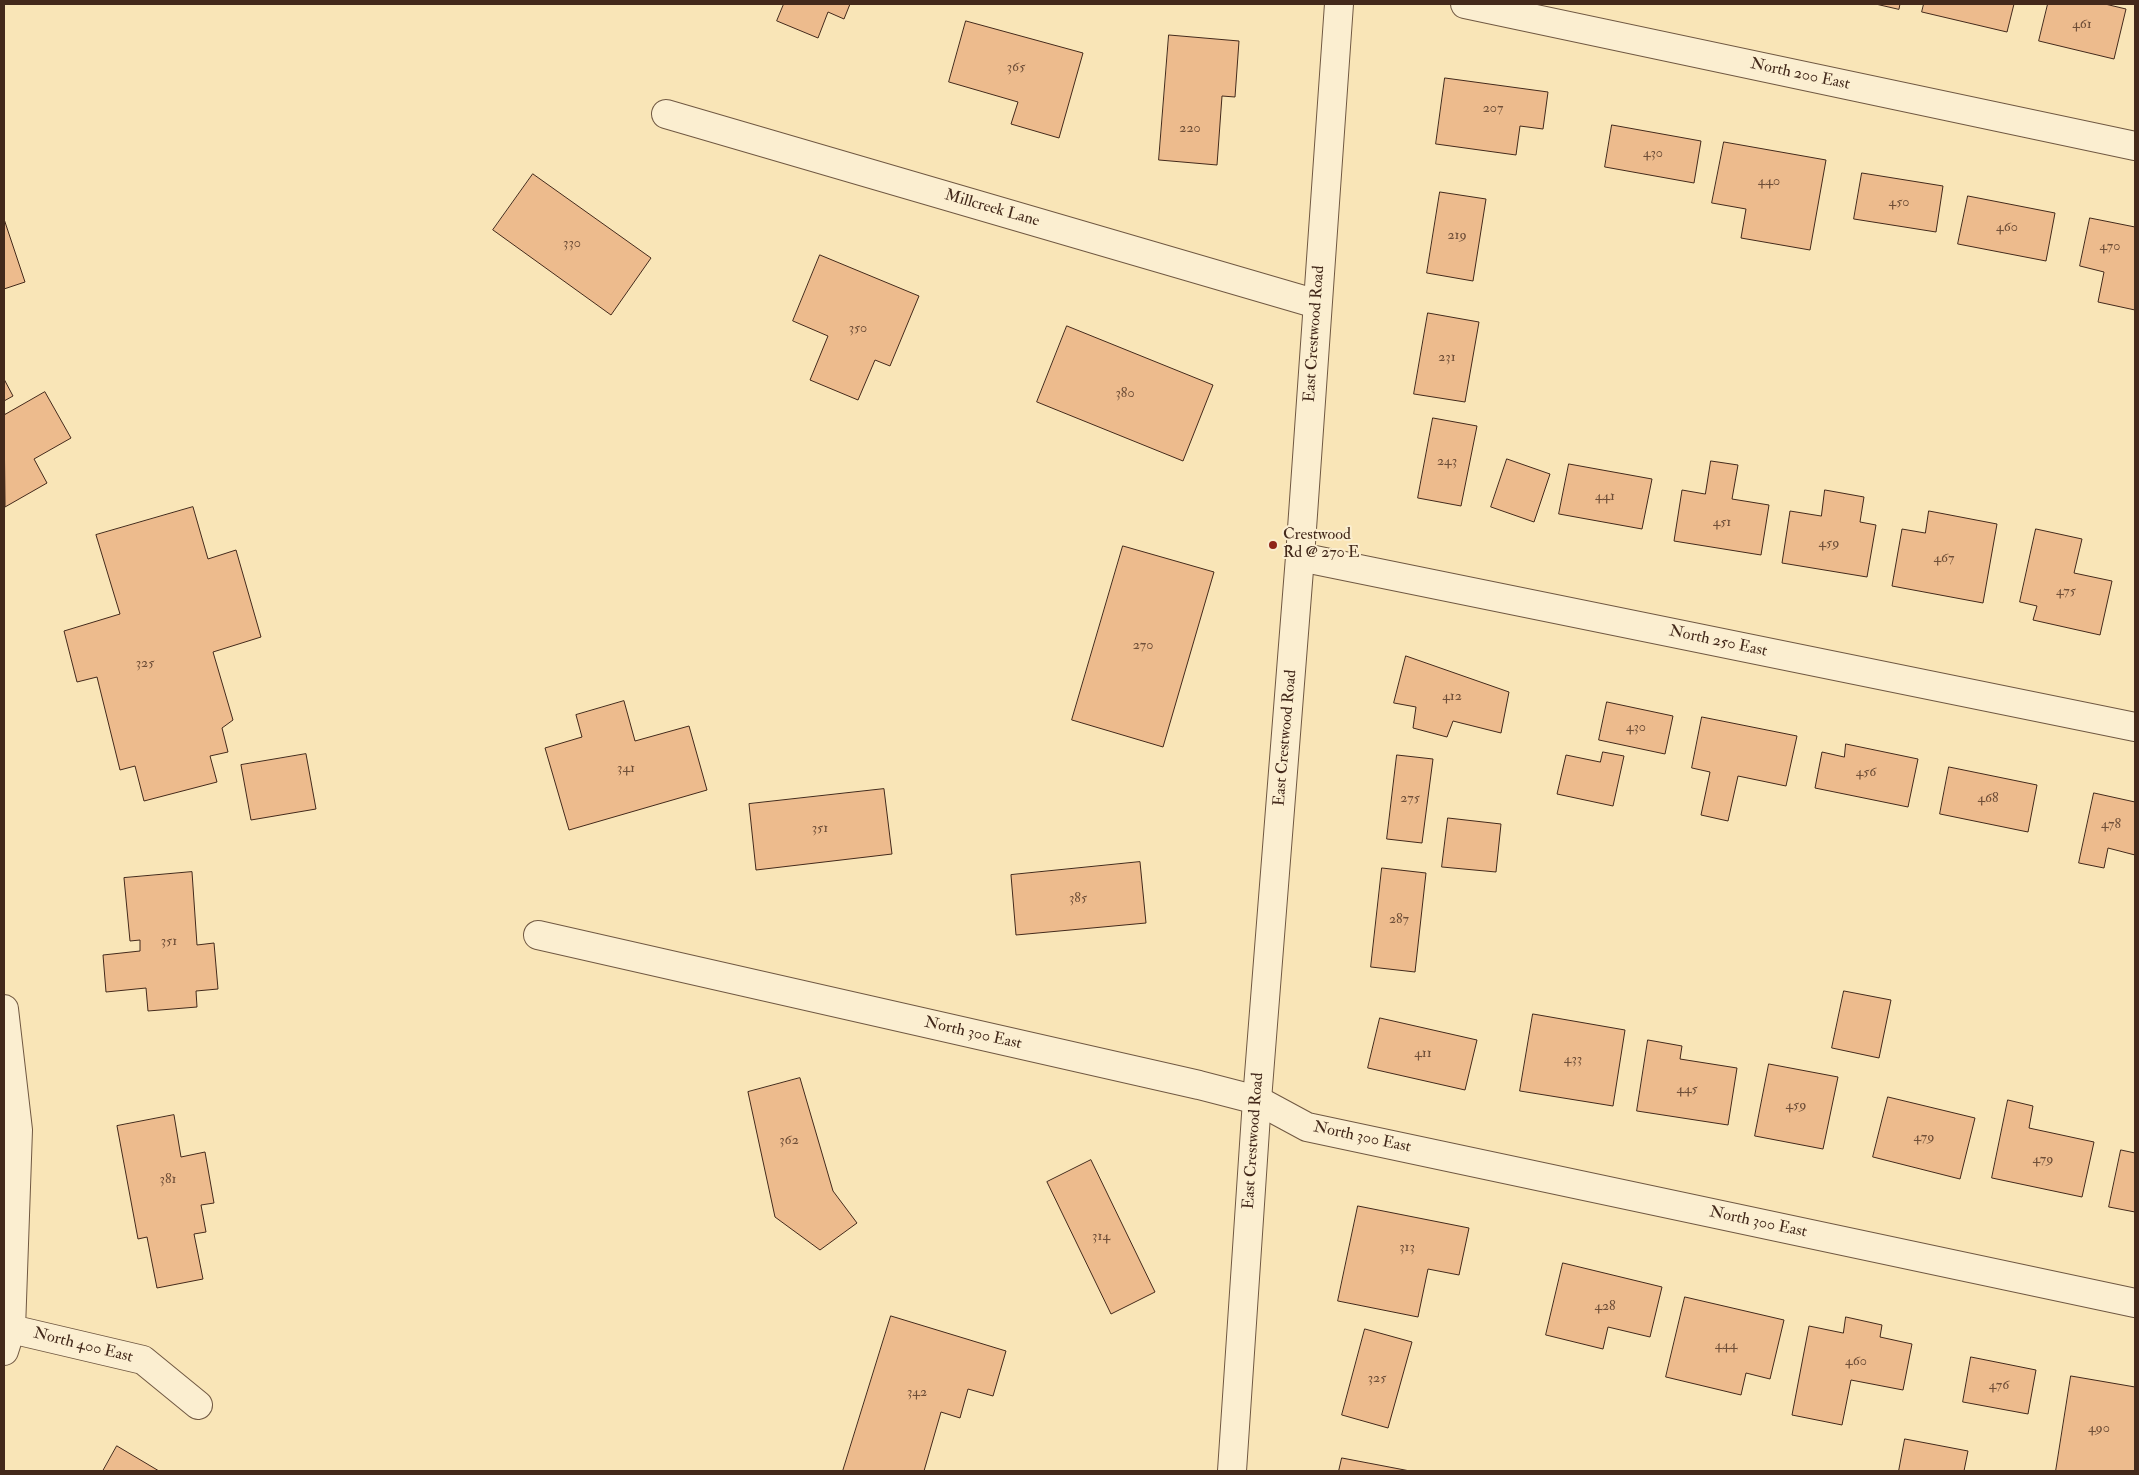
<!DOCTYPE html>
<style>
body{margin:0}
#map{position:relative;width:2139px;height:1475px;overflow:hidden;background:#f9e5b7;font-family:"IM FELL Double Pica",serif}
canvas{display:block}
.frame{position:absolute;inset:0;border:5px solid #43291b;pointer-events:none}
</style>
<div id="map">
<canvas width="2139" height="1475"></canvas>
<div class="frame"></div>
</div>
<script>
const context = document.querySelector('canvas').getContext('2d');
context.lineJoin = 'round';
function paint(path, color) { context.fillStyle = color; context.fill(path, 'evenodd'); }
function strokePath(path, color, width, dash) { context.strokeStyle = color; context.lineWidth = width; context.lineCap = dash ? 'butt' : 'round'; context.setLineDash(dash || []); context.stroke(path); }
function drawText(font, color, halo, rows, align = 'center') {
  context.font = font + ' "IM FELL Double Pica",serif'; context.lineWidth = 4; context.setLineDash([]); context.textBaseline = 'middle'; context.strokeStyle = halo; context.fillStyle = color; for (const [text, x, y, turn = 0] of rows) {
    context.save(); context.translate(x, y); context.rotate((+turn || 0) * Math.PI / 180); context.textAlign = isNaN(turn) ? turn : align; if (halo) context.strokeText(text, 0, 0); context.fillText(text, 0, 0); context.restore();
  }
}
const building = new Path2D(`
 M784,4H850L844,19L828,12L818,38L777,21Z
 M1876,4H1900L1899,9Z
 M1924,4H2014L2007,32L1922,12Z
 M2048,4H2105L2126,9L2114,59L2039,41Z
 M966,21L1083,53L1059,138L1011,124L1018,102L949,82Z
 M1169,35L1239,41L1235,97L1222,96L1217,165L1159,160Z
 M1445,78L1548,92L1543,129L1520,126L1516,155L1436,144Z
 M1612,125L1701,141L1694,183L1605,167Z
 M1724,142L1826,160L1810,250L1741,238L1746,209L1712,203Z
 M1862,173L1943,186L1936,232L1854,219Z
 M533,174L651,258L611,315L493,230Z
 M1440,192L1486,199L1473,281L1427,273Z
 M1968,196L2055,213L2046,261L1958,244Z
 M2090,218L2135,227V310L2098,302L2104,272L2080,266Z
 M4,219L25,282L4,289Z
 M820,255L919,296L890,366L875,360L858,400L810,380L828,336L793,321Z
 M1428,313L1479,322L1465,402L1414,394Z
 M1067,326L1213,385L1183,461L1037,402Z
 M4,379L13,396L4,401Z
 M45,392L71,438L34,459L47,483L5,507L4,412L5,414Z
 M1433,418L1477,426L1461,506L1418,498Z
 M1507,459L1550,474L1534,522L1491,507Z
 M1711,461L1738,465L1732,499L1769,505L1761,555L1674,541L1682,490L1705,494Z
 M1569,464L1652,479L1642,529L1559,514Z
 M1825,490L1864,497L1860,522L1876,525L1867,577L1782,563L1790,511L1821,516Z
 M193,507L208,559L236,550L261,637L213,652L233,720L222,728L228,752L210,756L217,782L144,801L135,766L120,770L97,677L77,682L64,631L120,614L96,535Z
 M1929,511L1997,524L1983,603L1892,586L1902,529L1925,533Z
 M2036,529L2082,539L2074,573L2112,581L2100,635L2033,620L2037,606L2020,602Z
 M1123,546L1214,572L1163,747L1072,720Z
 M1406,656L1509,692L1501,733L1453,721L1447,737L1413,728L1416,707L1394,703Z
 M624,701L635,741L689,726L707,790L569,830L545,748L582,737L576,715Z
 M1607,702L1673,716L1665,754L1599,740Z
 M1702,717L1797,736L1786,786L1738,776L1728,821L1701,815L1710,772L1692,768Z
 M1846,744L1918,759L1908,807L1815,788L1822,752L1844,757Z
 M1603,752L1624,756L1613,806L1557,794L1566,755L1600,762Z
 M306,754L316,809L251,820L241,765Z
 M1397,755L1433,759L1422,843L1387,839Z
 M1949,767L2037,785L2028,832L1940,814Z
 M884,789L892,854L756,870L749,804Z
 M2094,793L2135,802V855L2108,848L2104,868L2079,863Z
 M1448,818L1501,824L1496,872L1442,867Z
 M1140,862L1146,923L1016,935L1011,875Z
 M1382,868L1426,873L1415,972L1371,967Z
 M192,872L197,945L214,943L218,989L196,991L197,1007L148,1011L146,988L106,992L103,955L140,951V940L130,941L124,878Z
 M1844,991L1891,1000L1879,1058L1832,1048Z
 M1533,1014L1625,1030L1613,1106L1520,1091Z
 M1380,1018L1477,1040L1465,1090L1368,1068Z
 M1648,1040L1682,1046L1680,1059L1737,1068L1728,1125L1637,1111Z
 M1769,1064L1838,1077L1823,1149L1755,1136Z
 M800,1078L833,1191L857,1223L820,1250L775,1217L748,1092Z
 M1888,1097L1975,1118L1960,1179L1873,1157Z
 M2008,1100L2033,1106L2029,1128L2094,1142L2082,1197L1992,1178Z
 M174,1115L181,1157L205,1152L214,1203L201,1205L206,1232L194,1234L203,1279L157,1288L147,1237L138,1239L117,1126Z
 M2121,1150L2135,1153V1212L2109,1207Z
 M1091,1160L1155,1292L1111,1314L1047,1182Z
 M1358,1206L1469,1228L1459,1275L1428,1269L1418,1317L1338,1301Z
 M1563,1263L1662,1287L1650,1337L1608,1327L1603,1349L1546,1335Z
 M1685,1297L1784,1320L1770,1379L1746,1373L1741,1395L1666,1377Z
 M891,1316L1006,1351L993,1396L968,1389L960,1418L941,1412L924,1471H843Z
 M1846,1317L1882,1325L1880,1337L1912,1344L1903,1390L1851,1380L1842,1425L1792,1415L1809,1326L1843,1333Z
 M1365,1329L1412,1342L1388,1428L1342,1415Z
 M1971,1357L2036,1370L2028,1414L1963,1402Z
 M2071,1376L2135,1387V1471H2056Z
 M1905,1439L1968,1451L1964,1471H1899Z
 M117,1446L159,1471H103Z
 M1342,1458L1410,1471H1339Z`);
const minor = new Path2D(`
 M1465,4L2135,146
 M666,114L1317,304
 M1300,557L2135,727
 M538,935L1199,1085L1257,1100L1307,1127L2135,1303
 M4,1009L18,1130L11,1329L4,1351
 M11,1329L143,1360L198,1405`);
const tertiary = new Path2D(`
 M1232,1471L1257,1100L1300,557L1339,4`);
const markers = [
 [1273,545,5,"#8f2418"]
];
const numberNames = [
 ["461",2082,25],
 ["365",1016,68],
 ["207",1493,109],
 ["220",1190,129],
 ["430",1653,154],
 ["440",1769,182],
 ["450",1899,203],
 ["460",2007,228],
 ["219",1457,236],
 ["330",572,244],
 ["470",2110,247],
 ["350",858,329],
 ["231",1447,358],
 ["380",1125,394],
 ["243",1447,462],
 ["441",1605,497],
 ["451",1722,523],
 ["459",1829,544],
 ["467",1944,559],
 ["475",2066,592],
 ["270",1143,646],
 ["325",145,664],
 ["412",1452,697],
 ["430",1636,728],
 ["341",626,769],
 ["456",1866,773],
 ["275",1410,799],
 ["468",1988,799],
 ["478",2111,825],
 ["351",820,829],
 ["385",1078,899],
 ["287",1399,920],
 ["351",169,942],
 ["411",1423,1054],
 ["433",1573,1060],
 ["445",1687,1090],
 ["459",1796,1106],
 ["479",1924,1138],
 ["362",789,1141],
 ["479",2043,1160],
 ["381",168,1180],
 ["314",1101,1237],
 ["313",1407,1248],
 ["428",1605,1307],
 ["444",1726,1346],
 ["460",1856,1362],
 ["325",1377,1379],
 ["476",1999,1386],
 ["342",917,1393],
 ["490",2099,1429]
];
const streetNames = [
 ["North 200 East",1800,75,12],
 ["Millcreek Lane",992,209,16],
 ["East Crestwood Road",1315,334,-86],
 ["North 250 East",1718,642,12],
 ["East Crestwood Road",1286,738,-85],
 ["North 300 East",973,1034,13],
 ["North 300 East",1362,1138,12],
 ["East Crestwood Road",1254,1141,-86],
 ["North 300 East",1758,1223,12],
 ["North 400 East",83,1346,14]
];
const poiNames = [
 ["Crestwood",1283,536],
 ["Rd @ 270 E",1283,554]
];
paint(building, '#edbb8d');
strokePath(building, '#43291b', 1);
strokePath(minor, '#705842', 30);
strokePath(tertiary, '#705842', 30);
strokePath(minor, '#fbeed0', 28);
strokePath(tertiary, '#fbeed0', 28);
for (const [x, y, r, color] of markers) { const dot = new Path2D(); dot.arc(x, y, r, 0, 2 * Math.PI); context.fillStyle = color; context.fill(dot); strokePath(dot, '#fbeed0', 2); }
drawText('14px', '#6e4e38', null, numberNames);
drawText('16px', '#43291b', '#fbeed0', streetNames);
drawText('16px', '#43291b', '#fbeed0', poiNames, 'left');
</script>
